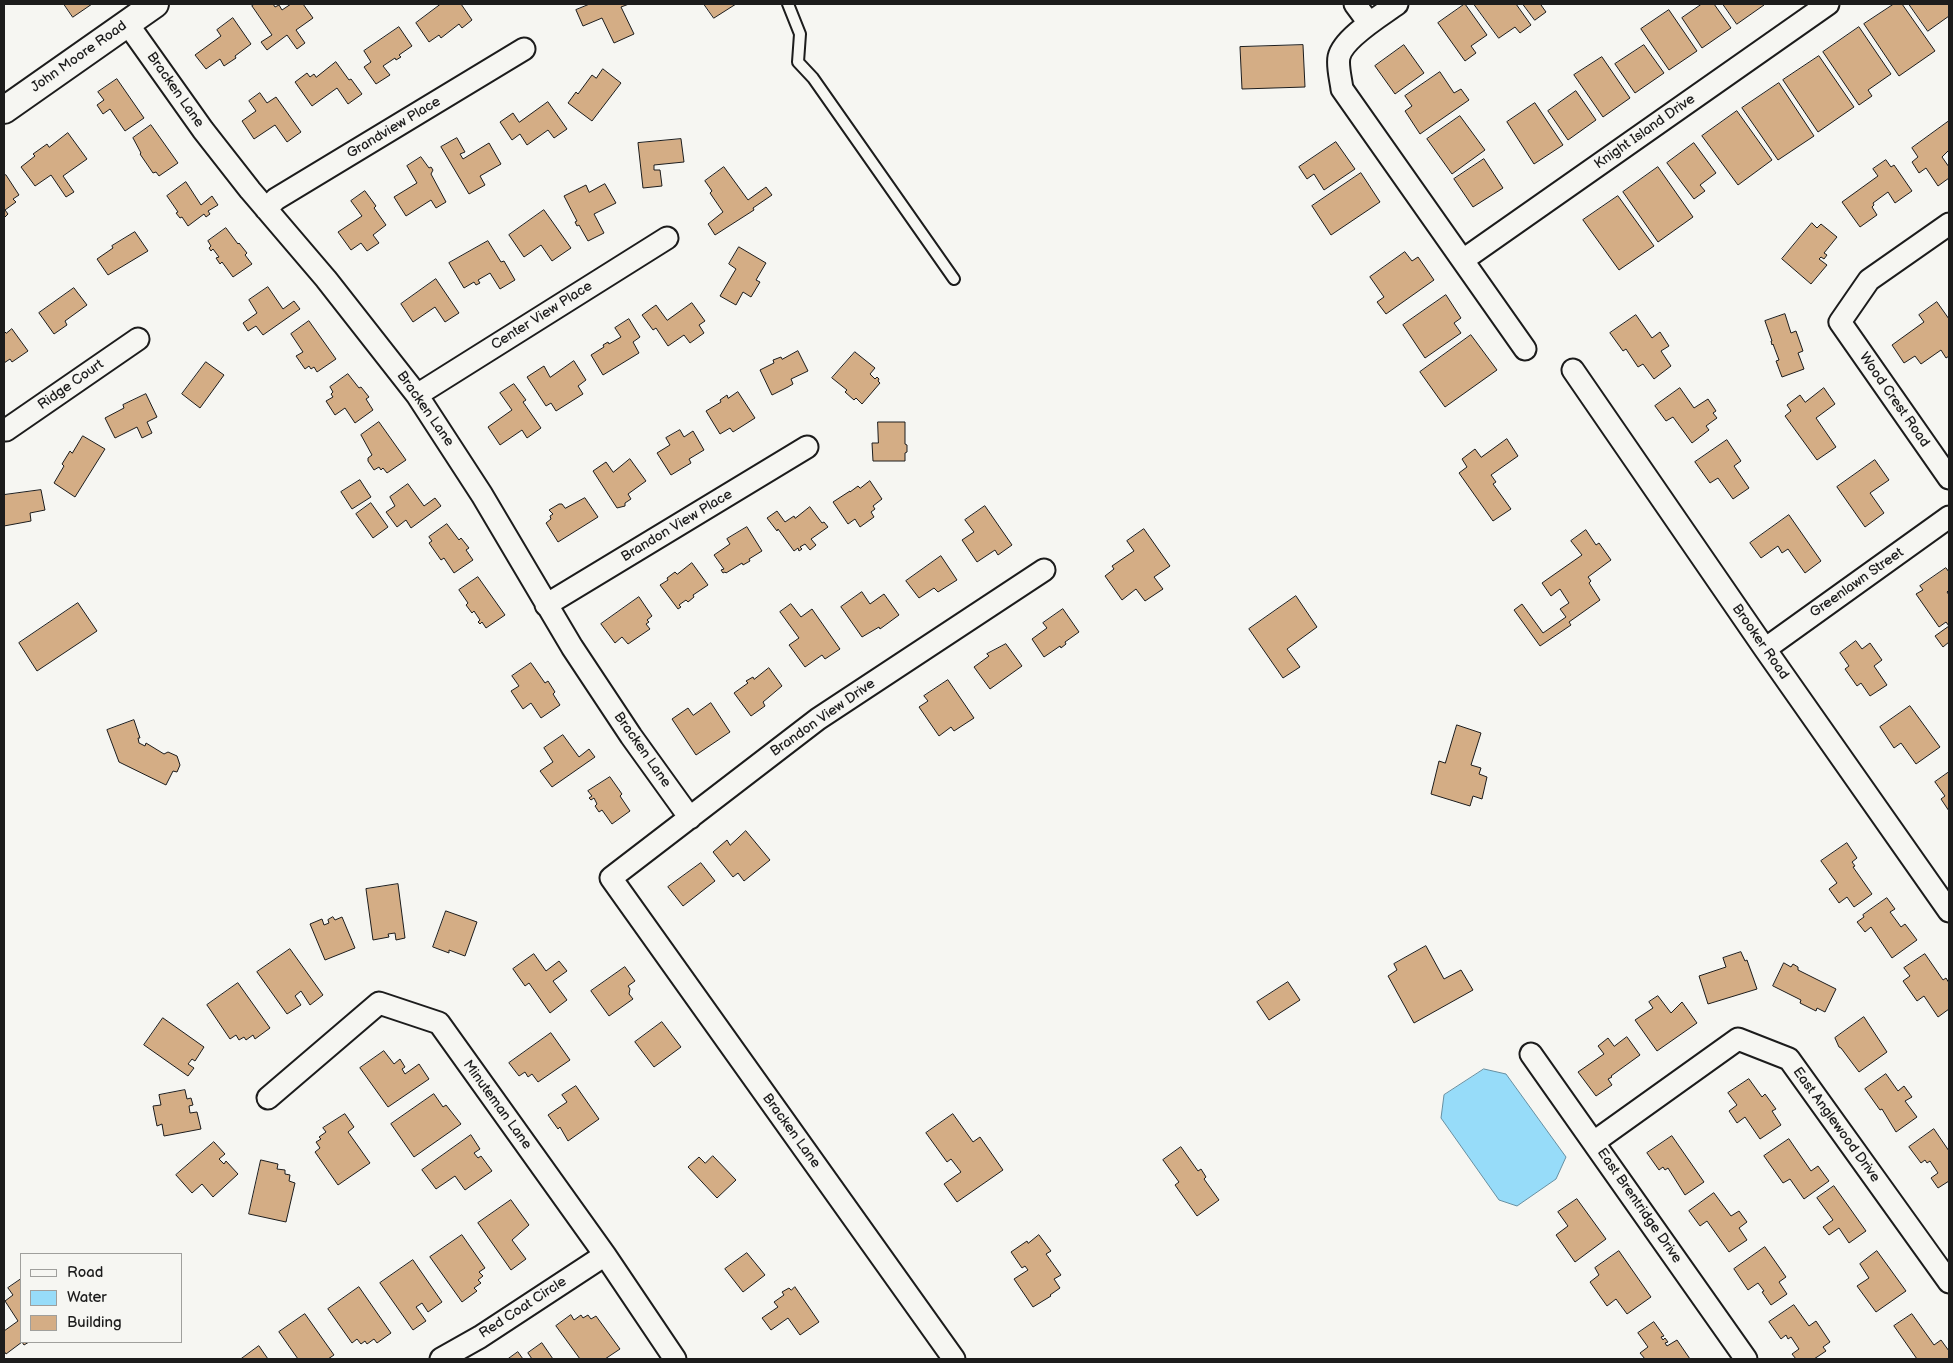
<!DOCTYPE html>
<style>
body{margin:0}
#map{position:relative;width:1953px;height:1363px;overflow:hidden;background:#f6f6f2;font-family:"Balsamiq Sans",sans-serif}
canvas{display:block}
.frame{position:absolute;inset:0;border:5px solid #1c1c1c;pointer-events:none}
.legend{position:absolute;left:20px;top:1253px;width:162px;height:90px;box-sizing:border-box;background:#f6f6f2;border:1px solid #9f9f9c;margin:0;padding:6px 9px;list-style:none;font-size:15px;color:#1c1c1c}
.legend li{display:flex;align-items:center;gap:10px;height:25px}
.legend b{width:25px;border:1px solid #9f9f9c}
</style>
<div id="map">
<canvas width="1953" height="1363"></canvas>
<div class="frame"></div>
<ul class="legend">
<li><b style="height:6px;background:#f6f6f2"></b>Road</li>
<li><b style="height:14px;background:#97dcf9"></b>Water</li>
<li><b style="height:14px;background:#d4ad85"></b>Building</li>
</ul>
</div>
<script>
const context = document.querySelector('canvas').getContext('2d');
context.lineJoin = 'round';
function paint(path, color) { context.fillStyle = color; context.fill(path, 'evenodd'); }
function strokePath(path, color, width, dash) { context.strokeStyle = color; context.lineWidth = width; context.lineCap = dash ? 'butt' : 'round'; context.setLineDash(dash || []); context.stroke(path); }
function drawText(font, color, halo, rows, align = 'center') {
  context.font = font + ' "Balsamiq Sans",sans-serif'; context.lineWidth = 4; context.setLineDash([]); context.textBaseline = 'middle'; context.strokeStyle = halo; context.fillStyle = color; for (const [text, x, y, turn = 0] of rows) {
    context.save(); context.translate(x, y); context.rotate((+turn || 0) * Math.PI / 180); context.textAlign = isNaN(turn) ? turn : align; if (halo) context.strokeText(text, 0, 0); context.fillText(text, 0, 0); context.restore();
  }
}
const water = new Path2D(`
 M1484,1069L1506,1074L1566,1157L1556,1179L1517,1206L1499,1200L1441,1118L1444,1095Z`);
const building = new Path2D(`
 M64,4H92L73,17Z
 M255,4H273L275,7L279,5L282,10L291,4H303L313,18L296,30L305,43L297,49L287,35L267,50L261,42L272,35L252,6Z
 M441,4H461L472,20L462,28L459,24L441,38L439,35L429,42L416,23Z
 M590,4H629L621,7L634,34L614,43L602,18L583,26L576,10Z
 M704,4H736L714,18Z
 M1465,4L1487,35L1471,46L1476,53L1465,61L1438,23Z
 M1474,4H1516L1531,25L1520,33L1515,27L1499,38Z
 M1523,4H1543L1541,5L1546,12L1535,20Z
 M1702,4H1714L1731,28L1702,48L1682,18Z
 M1723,4H1763L1764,5L1737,24Z
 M1894,4H1902L1935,51L1899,76L1864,24Z
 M1909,4H1949V16L1928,31Z
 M1669,10L1697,51L1669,70L1641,29Z
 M233,18L251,44L235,56L236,58L224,66L220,59L206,69L195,55L221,36L217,30Z
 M399,27L412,46L399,55L401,57L396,60L395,58L383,66L390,75L376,84L364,67L371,62L364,51Z
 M1859,27L1891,74L1868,90L1872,96L1859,105L1823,52Z
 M1303,45L1305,87L1242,89L1240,47Z
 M1404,45L1424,73L1395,94L1375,66Z
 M1644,45L1664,73L1635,93L1615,64Z
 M1819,56L1854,107L1818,132L1783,80Z
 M1602,57L1630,98L1603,117L1574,75Z
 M336,62L349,80L351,79L362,94L348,104L337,88L312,106L295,82L307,73L310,77L314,74L316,77Z
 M603,69L621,83L592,121L568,103L576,92L578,94L592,75L596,78Z
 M1440,72L1454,93L1461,89L1469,100L1420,134L1405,111L1412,106L1405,96Z
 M117,79L144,118L125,131L110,109L103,114L97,105L104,100L98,92Z
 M1779,83L1814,136L1778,160L1742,108Z
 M1576,91L1596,120L1568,140L1548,111Z
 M260,93L267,103L276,97L301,132L287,142L275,125L254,139L242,121L256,111L249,101Z
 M548,102L567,129L554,138L548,130L527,145L520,134L512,140L500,122L513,113L519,122Z
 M1535,103L1563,145L1534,164L1507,122Z
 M1737,111L1772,160L1738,185L1702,136Z
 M1460,116L1485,150L1452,174L1427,139Z
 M1949,121V150L1942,157L1949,167V178L1938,186L1926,168L1919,173L1912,162L1918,157L1912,148Z
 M151,125L178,163L159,176L156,172L153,173L140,154L141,153L133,138Z
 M68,133L87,159L63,176L74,192L66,197L51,175L35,186L21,167L35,156L33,154L47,144L49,147Z
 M457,138L465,152L460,154L463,159L489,143L501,164L480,176L485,185L469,194L441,147Z
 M681,139L684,162L654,165V170H660L662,186L643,188L638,143Z
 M1336,142L1355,169L1324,190L1314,174L1307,179L1299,167Z
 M1694,143L1716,173L1700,185L1705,191L1694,199L1667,163Z
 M421,157L429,168L431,167L433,170L431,174L446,202L436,208L431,200L406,216L394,197L417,183L407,166Z
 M1484,159L1503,188L1473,207L1454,179Z
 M1886,160L1891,167L1894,165L1912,191L1895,203L1888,192L1873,203L1874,205L1872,207L1877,215L1860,227L1842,202L1878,176L1873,169Z
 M724,167L748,200L766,187L772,195L753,208L754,210L715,235L708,224L723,212L710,193L712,191L705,181Z
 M1658,167L1693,217L1658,242L1623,192Z
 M1361,173L1380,202L1331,235L1312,206Z
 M6,175L19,195L13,199L16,202L5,210L8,214L4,218V176Z
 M186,182L201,205L212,196L218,205L208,211L210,214L206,217L204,214L188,226L182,217L180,218L176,213L178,212L167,196Z
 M605,184L616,203L594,214L604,233L588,241L579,225L577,226L575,222L577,221L564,196L586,185L589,192Z
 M365,191L376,206L374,208L386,225L373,235L379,243L367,251L361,243L351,250L338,232L362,216L351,201Z
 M1618,196L1654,246L1619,270L1583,220Z
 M544,210L571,248L552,261L541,245L524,257L509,235Z
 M1812,223L1817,228L1821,224L1837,237L1824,253L1827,255L1824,259L1821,257L1819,259L1827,265L1811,284L1782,259Z
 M226,228L238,244L239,243L247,253L245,255L252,264L233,277L222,262L220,264L216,258L219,257L213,249L211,251L209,248L211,246L208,241Z
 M135,232L148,251L108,275L97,259L113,248L112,246Z
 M488,241L501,262L504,261L515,280L500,289L490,273L478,280L480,283L476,285L474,282L464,288L449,263Z
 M739,247L766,263L756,280L760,282L751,297L743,292L736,305L720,296L736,269L729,264Z
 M1405,252L1412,261L1418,257L1434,280L1386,314L1377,302L1384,297L1370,277Z
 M436,279L459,313L445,322L435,307L413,322L401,304Z
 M268,287L283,309L294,301L300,309L263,335L256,326L248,331L243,323L257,313L249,300Z
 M74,288L87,305L65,321L67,325L54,334L39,313Z
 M1446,295L1461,318L1454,323L1461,333L1425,358L1403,325Z
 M1937,302L1949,319V356L1946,358L1941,350L1921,364L1915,356L1904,363L1892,345L1924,322L1919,315Z
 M692,303L705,321L699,325L704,333L690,343L684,335L668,346L656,328L653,330L642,315L656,305L667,320Z
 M1785,314L1791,333L1796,331L1803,351L1798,353L1804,369L1782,377L1776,361L1779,360L1773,344L1772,345L1771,341H1772L1765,321Z
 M1636,315L1652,338L1660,332L1669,346L1661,351L1671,366L1654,379L1643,364L1638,367L1626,349L1623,351L1610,333Z
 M629,319L640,337L633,342L639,353L603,375L591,355L604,347L603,345L608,342L609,344L621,337L615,328Z
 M309,321L336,359L317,372L314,367L311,369L309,366L305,369L296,356L303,352L291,334Z
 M12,329L28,351L12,362L10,359L4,363V331L6,333Z
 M1471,335L1497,370L1445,407L1420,372Z
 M798,351L808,371L791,379L793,384L788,387L772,395L760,370L774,363L773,360L781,357L782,359Z
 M855,352L875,368L870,374L875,379L877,377L879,379L878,381L880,383L862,404L856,398L854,400L845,392L847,390L832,378Z
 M574,361L586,380L578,386L583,394L556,411L551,403L546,406L527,377L544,366L550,377Z
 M206,362L224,375L200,408L182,394Z
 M348,374L359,388L361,387L369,397L366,399L373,410L355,423L345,408L335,415L326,401L333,397L331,394L333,392L330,387Z
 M514,384L526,400L523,402L541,428L527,438L522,430L500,445L488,427L512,410L500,393Z
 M1680,388L1694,408L1708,399L1716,411L1713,413L1717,418L1706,426L1709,430L1692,443L1673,417L1666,421L1655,406Z
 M1824,388L1835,404L1816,418L1836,447L1817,460L1785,416L1791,411L1787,405L1800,395L1805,402Z
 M738,392L755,418L733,432L730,428L720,434L706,411L721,402L720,400L727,395L728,398Z
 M146,394L157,417L147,422L152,433L142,438L137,427L115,438L105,418L124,408L123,405Z
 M379,422L406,460L387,473L383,468L381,470L379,467L374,470L368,461V458L372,455L361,435Z
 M878,422H905V444L907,445V452L905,453V461H873L872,443H878Z
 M680,430L684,437L693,431L704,450L689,459L691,463L671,475L657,453L670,445L666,438Z
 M83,436L105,449L75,497L54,483L64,466L62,464L70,451L72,453Z
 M1507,439L1518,456L1491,475L1496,482L1493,484L1511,509L1493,521L1459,473L1467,467L1462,459L1475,449L1481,457Z
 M1727,440L1741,461L1734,466L1749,488L1733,499L1718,478L1710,483L1695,462Z
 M630,459L646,481L628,494L631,499L625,503V506L617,508L593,471L606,462L613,472Z
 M1875,460L1889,480L1870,493L1884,513L1865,527L1837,487Z
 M360,480L371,497L352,509L341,492Z
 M870,481L882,499L873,506L875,509L871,512L874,517L860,527L855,519L848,524L833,502L850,491V492L858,486L860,488Z
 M408,484L424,506L435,498L441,506L411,528L406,520L397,527L386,512L395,506L390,497Z
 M41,490L45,510L30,513L31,521L4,526V495Z
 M585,498L598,517L558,542L546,523L551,519L550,516L553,514L549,510L559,504H562L565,508Z
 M371,503L388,527L373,538L356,514Z
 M985,506L1012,545L998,555L995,550L977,562L962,540L974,532L965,520Z
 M810,507L822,523L824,522L828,527L811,539L816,545L810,550L805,544L800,547L802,549L799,551L798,548L794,551L778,529L777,531L767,518L777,511L785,522L794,516L795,518Z
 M1789,515L1821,561L1805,573L1788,549L1782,553L1778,546L1761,558L1750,543Z
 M447,524L459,540L461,538L469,548L466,550L473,560L454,573L444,558L441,560L429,543L432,541L429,537Z
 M747,527L762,551L749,559L750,561L743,565L742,563L726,573L725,572L723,573L721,570L724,569L714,555L730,544L727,539Z
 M1144,529L1170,566L1154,577L1163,589L1145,601L1136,589L1122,600L1105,576L1114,569L1112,566L1134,551L1127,541Z
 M1586,530L1596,545L1599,543L1611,560L1588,577L1591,581L1589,583L1600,600L1569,622L1571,625L1540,646L1514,610L1522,604L1543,633L1566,617L1560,609L1569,603L1560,589L1551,596L1542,583L1582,555L1571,541Z
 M941,556L957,580L938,592L934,588L919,598L906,581Z
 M692,563L708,585L693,595L694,597L688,602L686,600L679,605L681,607L678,609L660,585L668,580L667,578L675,572L677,574Z
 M1946,568L1949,572V590L1947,592L1949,595V642L1943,647L1935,636L1949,626L1946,622L1939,627L1916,594L1923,590L1920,586Z
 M478,577L505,615L486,628L482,622L480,624L478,622L480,620L474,611L472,613L466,605L468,603L459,590Z
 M862,592L870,604L884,594L899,615L880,629L879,627L862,637L841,607Z
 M1296,596L1317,627L1287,649L1300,667L1283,678L1249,629Z
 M639,597L652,616L647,620L649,622L646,624L650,629L628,644L622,637L615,643L601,624Z
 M78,603L97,631L37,671L19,643Z
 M791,604L801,617L812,609L840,649L825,659L822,655L805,667L789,645L799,638L780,612Z
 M1063,609L1079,632L1065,642L1066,644L1061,648L1060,646L1044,657L1032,639L1047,628L1043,623Z
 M1856,641L1862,649L1870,643L1882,660L1874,666L1887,685L1870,696L1861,683L1857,686L1845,669L1849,666L1840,653Z
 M1006,644L1022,666L990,689L974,667L989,656L987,654Z
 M531,663L545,683L548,681L555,692L553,694L560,705L541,718L531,703L523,709L511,691L519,686L512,676Z
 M769,668L782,686L763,702L765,706L751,716L734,693L748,683L746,681L753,677L754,679Z
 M948,680L974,718L954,731L951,727L939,736L919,707L928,701L924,696Z
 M711,703L730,732L696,755L672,719L688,708L693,715Z
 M1910,706L1940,747L1916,764L1901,743L1894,748L1880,727Z
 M134,720L140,738H138L139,743L145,746L146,743L164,754L168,752L177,756L180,765L177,772L173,771L166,785L119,762L107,730Z
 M1457,725L1481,733L1471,765L1481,768L1479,774L1487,777L1482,799L1473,796L1470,806L1431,794L1439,761L1445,763Z
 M563,735L579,757L589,749L595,757L552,787L540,771L553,762L544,748Z
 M1949,772V811L1941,799L1945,796L1935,782Z
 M610,777L622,794L620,796L630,811L612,824L602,810L599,812L595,806L597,804L594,798L591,800L589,798L592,796L588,791Z
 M746,831L770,860L744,881L738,873L733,877L713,852L727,840L730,845Z
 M1847,843L1857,858L1852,862L1855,866L1853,867L1872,894L1854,907L1847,897L1839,903L1829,889L1837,883L1821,861Z
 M701,863L715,881L683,906L668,887Z
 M398,884L405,938L396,940L395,933L388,934L389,937L373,940L366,889Z
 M1887,898L1895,909L1890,912L1901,927L1905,924L1917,940L1892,958L1871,927L1865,932L1857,922L1864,917L1863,915Z
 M446,911L477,922L465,956L449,950V953L433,947Z
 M333,917L335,920L342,917L355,948L325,960L310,924L322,919L324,925L329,923L328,920Z
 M1426,946L1444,979L1461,970L1473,990L1414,1023L1388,976L1397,970L1394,964Z
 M290,949L323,995L310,1005L301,991L295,996L301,1005L287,1014L257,972Z
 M1741,952L1745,961L1747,960L1757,989L1708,1004L1699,976L1726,967L1723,958Z
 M534,954L546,971L559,961L567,971L553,981L567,1000L550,1013L529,983L525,986L513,969Z
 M1925,954L1943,980L1946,978L1949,983V1009L1938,1017L1924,996L1917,1001L1903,981L1910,976L1904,968Z
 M1784,963L1791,967L1793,964L1798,967V970L1836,989L1825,1012L1817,1008L1816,1011L1800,1003L1801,1000L1773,986Z
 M625,967L635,981L628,986L630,989L629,994L633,999L609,1016L591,991Z
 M1288,982L1300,1000L1269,1020L1257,1002Z
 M238,983L270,1028L255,1039L253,1035L246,1040L244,1037L239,1040L236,1035L230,1039L207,1005Z
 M1658,996L1671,1013L1682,1002L1697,1023L1657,1051L1635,1020L1653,1008L1649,1002Z
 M1864,1017L1887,1052L1859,1072L1841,1048L1839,1047L1835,1038Z
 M163,1018L204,1047L195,1061L192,1059L188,1064L194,1068L188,1076L144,1045Z
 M662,1022L681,1047L654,1067L635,1042Z
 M551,1033L570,1060L538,1082L532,1074L528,1077L525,1072L519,1076L509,1063Z
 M1627,1037L1640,1055L1611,1076L1612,1077L1608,1079L1612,1085L1596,1096L1578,1072L1604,1054L1598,1046L1608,1038L1614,1046Z
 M384,1051L394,1064L400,1059L405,1067L402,1069L405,1074L419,1064L429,1079L388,1107L360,1068Z
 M1886,1074L1898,1091L1904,1086L1912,1097L1905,1101L1917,1117L1896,1132L1882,1109L1880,1110L1865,1089Z
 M1749,1079L1762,1097L1765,1094L1776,1109L1772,1111L1781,1125L1760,1139L1745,1117L1737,1123L1729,1111L1737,1105L1728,1093Z
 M576,1086L599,1119L568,1141L560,1127L558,1129L548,1115L567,1102L562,1095Z
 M185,1090L187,1099L191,1098L193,1105L189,1106L190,1113L197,1112L201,1129L164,1136L162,1124L157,1126L153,1106L161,1105L159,1095Z
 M434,1094L443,1107L446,1105L461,1124L414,1157L391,1124Z
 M345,1114L354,1127L348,1132L370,1163L338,1185L315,1152L320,1148L316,1142L321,1139L319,1137L326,1132L323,1128Z
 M953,1114L973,1142L980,1137L1003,1170L957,1202L944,1184L961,1172L951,1159L947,1162L926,1133Z
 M1934,1129L1949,1151V1181L1938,1188L1931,1178L1938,1173L1930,1161L1927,1163L1925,1160L1921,1163L1909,1147Z
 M471,1135L480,1149L474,1153L478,1158L481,1156L492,1171L465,1190L455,1176L436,1189L422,1170Z
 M1672,1136L1704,1182L1685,1195L1668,1168L1665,1170L1663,1167L1659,1170L1647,1153Z
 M1789,1139L1811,1171L1818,1166L1829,1181L1804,1199L1790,1179L1783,1183L1764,1156Z
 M214,1142L225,1154L219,1159L224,1164L226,1161L238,1174L213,1197L202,1184L192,1193L176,1175Z
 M1181,1147L1198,1171L1201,1169L1206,1177L1204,1179L1219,1200L1197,1216L1175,1185L1179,1182L1163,1160Z
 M713,1156L736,1180L717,1198L688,1167L699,1157L705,1163Z
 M261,1160L278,1164L277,1169L285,1170V1174L290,1175L289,1181L295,1183L286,1222L249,1214Z
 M1834,1186L1866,1231L1849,1243L1839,1228L1829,1235L1823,1227L1833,1220L1817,1198Z
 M1714,1193L1731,1216L1739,1211L1747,1222L1739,1228L1747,1240L1729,1252L1707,1221L1700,1226L1689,1211Z
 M1577,1199L1606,1239L1575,1262L1556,1235L1568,1226L1558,1212Z
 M511,1200L529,1225L512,1240L526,1259L511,1270L478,1223Z
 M462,1235L485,1268L479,1272L483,1276L478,1280L481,1283L474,1288L477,1291L462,1302L430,1257Z
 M1039,1235L1051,1251L1046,1254L1061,1275L1054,1279L1060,1288L1050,1295L1051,1296L1033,1307L1014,1279L1028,1270L1025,1266L1022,1268L1011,1252L1027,1241L1028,1243Z
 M1765,1247L1786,1277L1779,1282L1787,1294L1771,1305L1762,1292L1764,1291L1758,1283L1748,1290L1734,1269Z
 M1619,1251L1651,1297L1627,1314L1616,1299L1607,1306L1590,1282L1599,1275L1595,1268Z
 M1877,1251L1906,1291L1876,1312L1857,1286L1869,1278L1860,1264Z
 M747,1253L765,1275L743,1292L725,1269Z
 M413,1260L442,1302L428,1312L422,1303L416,1307L426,1321L413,1330L380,1283Z
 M21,1279V1342H29L24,1345L22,1342L6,1354L4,1351V1331L18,1321L5,1301L13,1295L8,1288Z
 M359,1287L391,1333L377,1343L374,1339L367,1344L365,1341L361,1344L357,1339L352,1343L328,1309Z
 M795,1287L819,1322L800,1335L788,1318L771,1330L762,1318L778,1307L774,1302L784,1295L782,1292L789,1288L791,1290Z
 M1794,1305L1809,1326L1816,1321L1830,1342L1823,1347L1826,1351L1814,1359H1796L1792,1354L1799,1349L1791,1337L1788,1339L1786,1335L1781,1339L1769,1322Z
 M305,1314L334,1355L328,1359H298L279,1332Z
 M1912,1314L1934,1345L1941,1340L1949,1351V1357L1947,1359H1917L1894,1326Z
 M571,1315L574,1320L581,1315L583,1318L588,1315L591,1319L596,1316L620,1349L605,1359H580L556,1326Z
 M1654,1322L1664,1336L1661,1337L1663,1340L1665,1338L1668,1342L1665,1343L1667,1346L1677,1340L1690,1359H1645L1640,1353L1648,1347L1638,1333Z
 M542,1343L553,1359H532L528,1353Z
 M259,1346L268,1359H241Z
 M518,1352L523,1359H508Z`);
const service = new Path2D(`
 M788,4L800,34L798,62L813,78L954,279`);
const minor = new Path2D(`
 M1355,4L1369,23
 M1397,4C1382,15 1343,38 1339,57C1337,66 1341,80 1342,89L1525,349
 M127,23L203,130L250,190L326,279L417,395L482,495L572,647L631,736L690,818
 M266,209L276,199L524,49
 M1949,224L1869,280L1840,322L1949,478
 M1463,260L1828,4
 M1573,370L1765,649L1949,911
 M417,395L667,238
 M4,430H6L138,339
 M546,605L807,447
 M1765,649L1949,517
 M1531,1054L1746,1359
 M268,1098L379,1003L439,1023L605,1255L675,1359
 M1594,1142L1738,1039L1789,1059L1949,1282
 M441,1359L480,1337L605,1255
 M954,1359L611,878L818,719L1044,570`);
const tertiary = new Path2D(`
 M4,110L155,4`);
const streetNames = [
 ["John Moore Road",79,57,-35],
 ["Bracken Lane",175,90,55],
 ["Grandview Place",394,128,-31],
 ["Knight Island Drive",1645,132,-35],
 ["Center View Place",542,316,-32],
 ["Ridge Court",71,385,-35],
 ["Wood Crest Road",1894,400,55],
 ["Bracken Lane",425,409,55],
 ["Brandon View Place",677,526,-31],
 ["Greenlawn Street",1857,583,-35],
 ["Brooker Road",1760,642,55],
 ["Brandon View Drive",823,718,-35],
 ["Bracken Lane",642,750,55],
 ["Minuteman Lane",497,1105,54],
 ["East Anglewood Drive",1836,1125,54],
 ["Bracken Lane",791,1131,54],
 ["East Brentridge Drive",1639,1206,55],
 ["Red Coat Circle",523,1308,-33]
];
paint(water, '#97dcf9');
strokePath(water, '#668fa1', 1);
paint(building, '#d4ad85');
strokePath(building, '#1c1c1c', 1);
strokePath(service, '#1c1c1c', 14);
strokePath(minor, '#1c1c1c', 25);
strokePath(tertiary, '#1c1c1c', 30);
strokePath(service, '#f6f6f2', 10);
strokePath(minor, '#f6f6f2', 21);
strokePath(tertiary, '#f6f6f2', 26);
drawText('14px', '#1c1c1c', '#f6f6f2', streetNames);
</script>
